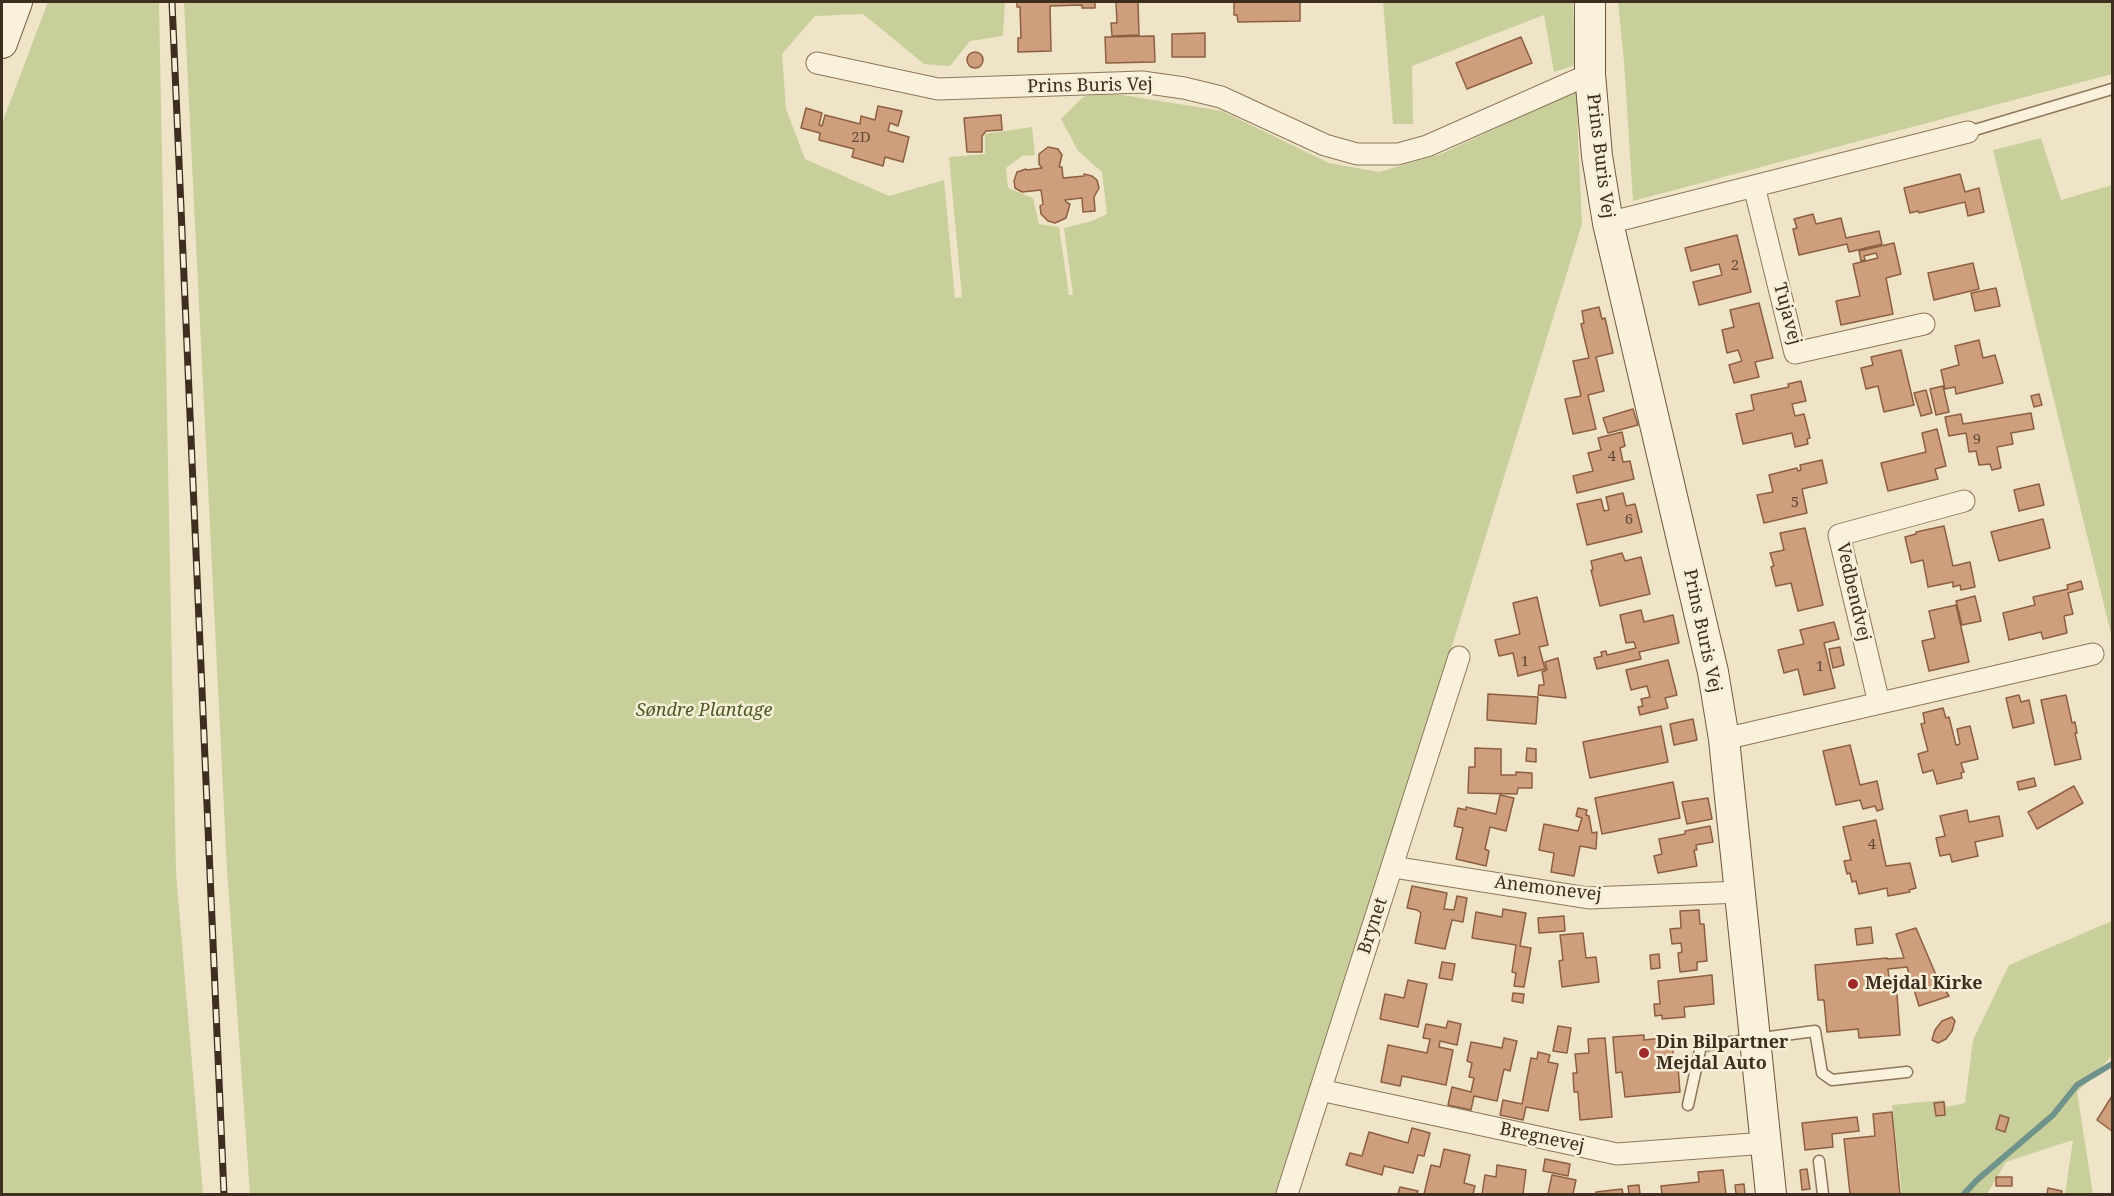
<!DOCTYPE html>
<meta charset="utf-8">
<style>
body{margin:0}
#map{position:relative;width:2114px;height:1196px;overflow:hidden;background:#f0e4c8;font-family:"Noto Serif",serif}
canvas{display:block}
.frame{position:absolute;inset:0;border:3px solid #3d2e20;pointer-events:none}
</style>
<div id="map">
<canvas width="2114" height="1196"></canvas>
<div class="frame"></div>
</div>
<script>
const context = document.querySelector('canvas').getContext('2d');
context.lineJoin = 'round';
function paint(path, color) { context.fillStyle = color; context.fill(path, 'evenodd'); }
function strokePath(path, color, width, dash) { context.strokeStyle = color; context.lineWidth = width; context.lineCap = dash ? 'butt' : 'round'; context.setLineDash(dash || []); context.stroke(path); }
function drawText(font, color, halo, rows, align = 'center') {
  context.font = font + ' "Noto Serif",serif'; context.lineWidth = 5; context.setLineDash([]); context.textBaseline = 'middle'; context.strokeStyle = halo; context.fillStyle = color; for (const [text, x, y, turn = 0] of rows) {
    context.save(); context.translate(x, y); context.rotate((+turn || 0) * Math.PI / 180); context.textAlign = isNaN(turn) ? turn : align; if (halo) context.strokeText(text, 0, 0); context.fillText(text, 0, 0); context.restore();
  }
}
const green = new Path2D(`
 M48,2H159L176,872L203,1194H2V123Z
 M184,2H1005L1003,36L970,41L950,66L924,64L863,14L815,16L782,54L786,109L805,159L889,196L944,180L955,298L962,297L949,157L985,154V134L1032,127L1035,155L1022,156L1006,168L1008,188L1033,198L1039,224L1059,227L1069,295H1073L1064,228L1092,221L1107,214L1102,172L1078,151L1061,119L1083,97L1104,92L1222,111L1329,163L1379,172L1441,154L1576,91L1582,224L1283,1194H250L227,870Z
 M1383,2H1573L1576,65L1554,72L1544,15L1412,66L1413,124H1393Z
 M1618,2H2112V74L1633,201L1624,62Z
 M2041,138L2061,200L2112,185V638L1993,150Z
 M2112,921V1056L2077,1092L2093,1194H2065L2073,1140L2006,1162L1987,1194H1902L1892,1105L1944,1100L1947,1107L1965,1103L1973,1040L2009,965Z`);
const stream = new Path2D(`
 M1964,1194L1977,1180L2053,1115L2077,1085L2112,1064`);
const building = new Path2D(`
 M1017,2H1095V8H1082V5L1050,6L1051,51L1018,52V38H1021L1020,7H1017Z
 M1116,2H1138L1139,35L1112,36L1111,23H1117Z
 M1234,2H1300V21L1238,22L1237,15H1234Z
 M1205,33V57H1172V34Z
 M1154,36L1155,62L1106,63L1105,37Z
 M1521,37L1532,63L1467,89L1456,63Z
 M967 60a8 8 0 1 1 16 0a8 8 0 1 1-16 0Z
 M878,106L902,111L898,126L890,123L888,131L909,137L903,162L885,157L883,166L852,157L854,149L819,140L820,133L801,128L806,108L822,113L819,125L822,126L825,115L860,124L861,116L875,120Z
 M1001,115L1002,130L986,131L982,136V152H967L964,118Z
 M1048,147L1058,149L1062,155L1059,167H1062L1063,178L1084,176V174L1092,176L1097,180L1099,188L1094,197L1095,211L1083,212L1082,198L1065,200L1066,202L1070,204L1066,218L1055,223L1048,221L1041,214L1040,206L1043,204L1041,190L1022,192L1015,188L1014,181L1017,172L1026,169L1027,170L1042,168L1039,164V154Z
 M1960,174L1965,192L1979,188L1984,212L1968,216L1965,202L1919,213L1918,211L1910,213L1904,188Z
 M1813,214L1816,224L1841,218L1846,238L1879,231L1882,244L1849,252L1847,244L1799,255L1793,229L1797,228L1794,219Z
 M1737,235L1751,292L1699,305L1693,282L1722,275L1719,264L1691,271L1685,248Z
 M1894,243L1901,274L1886,278L1893,314L1841,325L1836,301L1860,296L1853,264L1878,258L1876,253L1864,256L1865,260L1861,261L1859,251Z
 M1973,263L1979,289L1934,300L1928,273Z
 M1996,288L2000,306L1975,311L1971,293Z
 M1759,303L1773,358L1755,362L1759,377L1734,383L1729,365L1742,361L1738,350L1727,353L1722,330L1734,327L1730,310Z
 M1599,307L1602,319L1605,318L1613,353L1596,357L1604,391L1588,395L1596,429L1573,434L1565,399L1581,396L1573,361L1589,358L1581,324L1584,323L1582,311Z
 M1979,340L1983,358L1995,355L2003,383L1956,394L1955,387L1945,389L1941,370L1959,365L1955,346Z
 M1901,350L1914,405L1884,412L1878,386L1866,389L1861,368L1873,365L1871,357Z
 M1801,381L1806,401L1792,404L1795,416L1804,414L1810,438L1807,439L1808,444L1795,447L1792,433L1743,444L1736,414L1754,410L1751,395L1789,387L1788,384Z
 M1943,386L1949,412L1936,415L1930,389Z
 M1926,390L1932,413L1921,416L1914,393Z
 M2039,394L2042,405L2034,407L2031,396Z
 M1633,409L1638,425L1608,433L1603,418Z
 M2031,413L2034,429L2011,433L2013,444L1997,447L2001,468L1992,470L1990,464L1979,465L1976,451L1969,452L1966,433L1949,436L1945,417L1961,414L1963,424Z
 M1937,429L1946,466L1935,469L1938,479L1888,491L1881,463L1926,452L1922,433Z
 M1622,432L1625,446L1620,448L1623,462L1630,461L1634,479L1577,493L1573,476L1593,471L1588,453L1601,450L1598,438Z
 M1822,460L1827,483L1802,489L1807,513L1764,523L1757,495L1773,492L1769,475L1797,468L1798,471L1801,470L1800,465Z
 M2039,484L2044,505L2019,511L2014,490Z
 M1623,493L1626,506L1635,504L1642,532L1587,545L1577,504L1601,499L1604,511L1609,510L1606,497Z
 M2043,519L2050,548L1999,561L1991,532Z
 M1944,526L1953,566L1970,562L1975,587L1961,590L1960,585L1953,587V582L1928,587L1923,560L1911,563L1905,537L1916,534V532Z
 M1805,528L1823,605L1798,611L1791,583L1776,586L1771,567L1774,566L1770,553L1784,550L1780,533Z
 M1622,553L1625,561L1641,557L1650,594L1600,606L1591,570H1593L1591,561Z
 M2081,581L2083,589L2068,593L2073,614L2064,616L2067,633L2043,639L2041,632L2009,640L2003,613L2035,605L2033,597L2068,589L2067,585Z
 M1975,596L1981,621L1962,625L1956,601Z
 M1537,597L1548,645L1539,647L1545,669L1518,676L1513,653L1499,656L1495,640L1520,634L1513,603Z
 M1956,605L1969,662L1929,671L1922,641L1935,638L1929,611Z
 M1641,610L1644,622L1673,615L1679,643L1639,652L1641,659L1597,669L1594,658L1602,656L1601,652L1606,651L1607,655L1636,648L1634,642L1626,643L1620,615Z
 M1834,622L1839,639L1824,643L1835,688L1804,695L1798,669L1784,673L1778,650L1804,644L1800,630Z
 M1840,647L1844,665L1833,668L1829,649Z
 M1558,658L1566,698L1538,695L1539,685H1544V683L1542,672L1547,670L1545,662Z
 M1668,660L1677,695L1665,698L1668,708L1640,715L1638,707L1643,706L1641,699L1650,697L1647,686L1631,690L1626,670Z
 M1488,694L1538,697L1536,724L1487,720Z
 M2019,695L2021,702L2029,700L2034,723L2013,728L2006,698Z
 M2066,695L2072,723L2075,722L2077,733H2075L2081,759L2055,765L2041,700Z
 M1943,708L1946,718L1949,717L1956,745L1960,744L1957,729L1970,726L1978,759L1961,763L1964,772L1961,773L1962,778L1937,784L1933,770L1923,773L1918,754L1928,751L1921,724L1925,723L1923,713Z
 M1693,719L1697,740L1674,745L1670,724Z
 M1661,726L1668,762L1590,778L1583,742Z
 M1850,745L1860,785L1877,781L1883,809L1877,811L1875,806L1863,809L1860,800L1836,805L1823,751Z
 M1475,748L1501,749V775H1516V772L1532,773V788H1518L1517,794L1468,793L1469,767H1475Z
 M1527,748L1536,749V762L1526,761Z
 M2034,778L2036,786L2019,790L2017,782Z
 M1673,782L1680,818L1602,834L1595,798Z
 M2074,786L2083,803L2037,829L2028,812Z
 M1500,795L1514,798L1506,831L1490,827L1485,849L1489,851L1486,866L1456,859L1463,828L1454,826L1458,808L1466,810V807L1496,814Z
 M1708,798L1712,819L1687,824L1682,802Z
 M1578,808L1587,810L1586,815L1589,816L1592,833L1597,832L1596,849L1580,846L1574,876L1551,872L1554,853L1539,850L1544,824L1578,831L1582,818L1576,816Z
 M1967,810L1969,822L1999,816L2003,836L1975,842L1978,856L1952,862L1950,854L1940,856L1936,838L1945,836L1940,816Z
 M1876,820L1886,866L1910,863L1916,888L1909,890L1910,892L1888,896L1887,888L1859,894L1856,881L1852,882L1850,873L1847,874L1844,861L1851,860L1843,827Z
 M1710,826L1713,842L1696,845L1697,850H1694L1697,866L1658,873L1654,856L1662,854L1659,839L1685,834V831Z
 M1412,886L1447,893L1444,909L1454,910L1457,896L1467,898L1463,922L1452,920L1445,949L1415,943L1421,913L1417,910L1407,908Z
 M1503,909L1526,913L1520,946L1531,948L1524,987L1514,986L1516,973L1512,972L1516,945L1472,938L1476,912L1502,917Z
 M1699,910L1700,924H1704L1707,961L1697,962V970L1680,972L1678,953L1682,952L1681,943L1672,944L1670,929L1681,928L1680,911Z
 M1564,916L1565,931L1539,933L1538,918Z
 M1871,927L1873,943L1857,945L1855,929Z
 M1916,928L1936,975L1949,996L1919,1006L1907,967L1888,969L1891,994H1897L1900,1035L1859,1038L1858,1029L1827,1032L1824,1000H1818L1815,965L1887,958V959L1904,958L1896,934Z
 M1583,933L1586,958L1596,957L1599,982L1562,987L1559,961L1563,960L1560,935Z
 M1659,954L1660,968L1651,969L1650,955Z
 M1442,962L1455,964L1452,980L1439,978Z
 M1712,975L1714,1004L1684,1007L1685,1017L1662,1019V1015L1655,1016L1654,1004H1660L1658,981Z
 M1408,980L1427,984L1418,1027L1380,1019L1385,994L1404,998Z
 M1513,993L1524,994L1523,1003L1512,1001Z
 M1952,1017L1955,1021L1952,1031L1946,1039L1938,1043L1932,1040L1935,1030L1942,1021Z
 M1448,1021L1461,1024L1457,1045L1440,1041L1439,1047L1453,1050L1446,1085L1402,1076L1400,1086L1381,1082L1388,1045L1427,1053L1430,1039L1423,1038L1426,1024L1446,1028Z
 M1558,1026L1571,1028L1567,1053L1553,1051Z
 M1644,1035V1040L1672,1037L1674,1067L1678,1066L1680,1092L1625,1097L1622,1072L1616,1073L1613,1037Z
 M1504,1038L1517,1041L1510,1071L1504,1069L1497,1101L1474,1096L1471,1110L1448,1105L1452,1087L1471,1092L1474,1078L1469,1077L1472,1063L1467,1061L1471,1042L1502,1048Z
 M1605,1038L1612,1117L1580,1120L1578,1092H1574L1573,1073H1577L1575,1054L1589,1053L1588,1039Z
 M1538,1052L1550,1055L1548,1062L1558,1064L1548,1111L1526,1107L1523,1120L1500,1115L1503,1100L1522,1104L1531,1058L1537,1059Z
 M2112,1096V1131L2097,1120Z
 M1944,1102L1945,1115L1936,1116L1934,1103Z
 M1892,1112L1900,1194H1850L1844,1139L1875,1136L1873,1114Z
 M2000,1115L2009,1118L2005,1132L1996,1129Z
 M1857,1117L1859,1131L1832,1134L1833,1147L1805,1150L1802,1123Z
 M1412,1128L1430,1133L1424,1156L1418,1155L1413,1173L1384,1166L1382,1175L1346,1165L1350,1153L1362,1156L1369,1132L1408,1143Z
 M1444,1149L1470,1155L1464,1183L1475,1186L1473,1194H1424L1431,1165L1440,1167Z
 M1545,1159L1570,1164L1568,1176L1543,1171Z
 M1497,1165L1526,1170L1523,1194H1482L1485,1175L1496,1177Z
 M1807,1169L1810,1189L1802,1190L1800,1170Z
 M1723,1170L1726,1194H1662L1661,1186L1699,1182L1698,1172Z
 M1552,1175L1576,1180L1573,1194H1548Z
 M1996,1177H2012V1186H1996Z
 M1744,1184L1745,1194H1736L1735,1185Z
 M1639,1185L1640,1194H1629L1628,1186Z
 M1400,1187L1418,1191L1417,1194H1398Z
 M2048,1188L2062,1191L2061,1194H2047Z
 M1622,1189L1623,1194H1596V1192Z`);
const lane = new Path2D(`
 M1968,132L2112,89
 M1688,1105L1701,1046L1815,1031L1822,1073L1832,1080L1907,1072
 M1819,1161L1823,1194`);
const street = new Path2D(`
 M817,63L938,89L1142,82L1184,88L1221,97L1325,145L1357,154H1398L1427,146L1590,74
 M1754,186L1795,353L1924,324
 M1608,223L1968,132
 M1879,703L1839,535L1964,501
 M1724,739L2093,654
 M1393,867L1589,898L1741,892
 M1320,1090L1617,1154L1766,1143
 M1287,1194L1459,657`);
const secondary = new Path2D(`
 M1590,2V74L1597,156L1608,223L1713,672L1724,739L1771,1194
 M2,43L17,2`);
const rail = new Path2D(`
 M172,2L224,1194`);
const markers = [
 [1853,984,6,"#9e2a2b"],
 [1644,1053,6,"#9e2a2b"]
];
const numberNames = [
 ["2D",861,138],
 ["2",1735,266],
 ["9",1977,440],
 ["4",1612,457],
 ["5",1795,503],
 ["6",1629,520],
 ["1",1525,662],
 ["1",1820,667],
 ["4",1872,845]
];
const streetNames = [
 ["Prins Buris Vej",1090,86,-1],
 ["Prins Buris Vej",1600,156,83],
 ["Tujavej",1787,314,75],
 ["Vedbendvej",1853,592,77],
 ["Prins Buris Vej",1702,631,78],
 ["Anemonevej",1548,889,7],
 ["Brynet",1373,926,-72],
 ["Bregnevej",1542,1138,12]
];
const parkNames = [
 ["Søndre Plantage",704,711]
];
const poiNames = [
 ["Mejdal Kirke",1865,984],
 ["Din Bilpartner",1656,1043],
 ["Mejdal Auto",1656,1064]
];
paint(green, '#c9cf9b');
strokePath(stream, '#6f938a', 6);
paint(building, '#cf9f7d');
strokePath(building, '#8d5f41', 1.5);
strokePath(lane, '#8d765c', 13);
strokePath(street, '#8d765c', 23);
strokePath(secondary, '#6f573f', 32);
strokePath(lane, '#faf1dc', 10);
strokePath(street, '#faf1dc', 21);
strokePath(secondary, '#faf1dc', 30);
strokePath(rail, '#3d2e20', 7);
strokePath(rail, '#f7eed8', 4.5, [14]);
for (const [x, y, r, color] of markers) { const dot = new Path2D(); dot.arc(x, y, r, 0, 2 * Math.PI); context.fillStyle = color; context.fill(dot); strokePath(dot, '#f7eed8', 2); }
drawText('15px', '#624a37', null, numberNames);
drawText('18px', '#3d2e20', '#f7eed8', streetNames);
drawText('italic 18px', '#4d5a26', '#f7eed8', parkNames);
drawText('bold 18px', '#3d2e20', '#f7eed8', poiNames, 'left');
</script>
